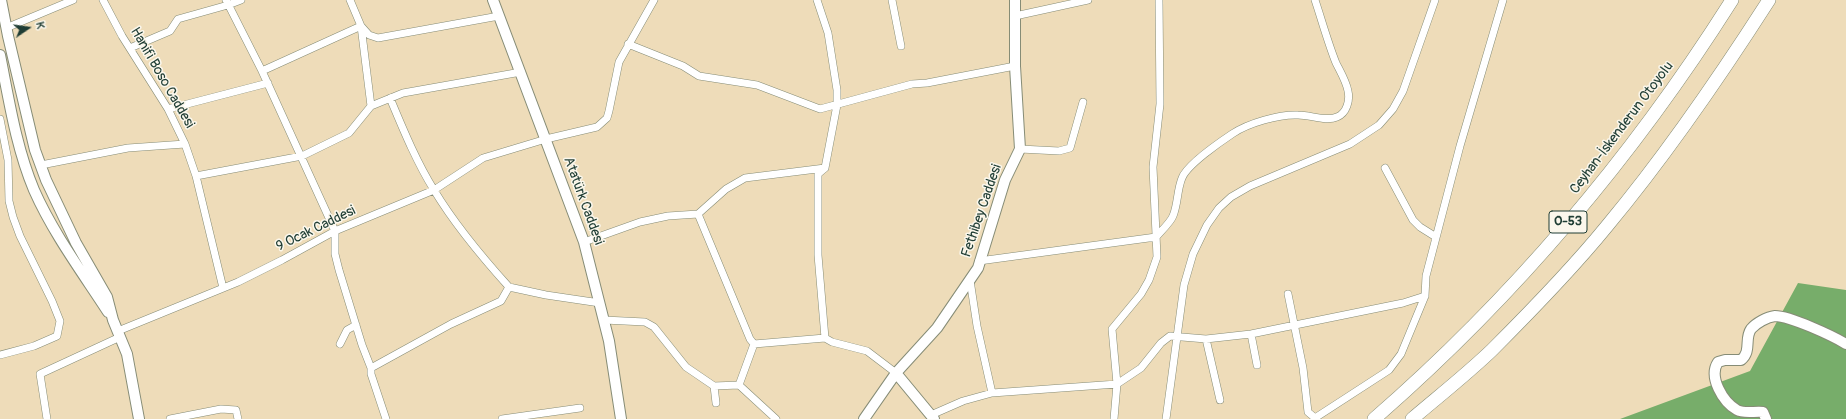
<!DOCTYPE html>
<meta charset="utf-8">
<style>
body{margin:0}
#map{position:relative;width:1846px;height:419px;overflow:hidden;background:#eedcb9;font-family:Pangolin,sans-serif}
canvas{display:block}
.north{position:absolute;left:8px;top:8px;width:40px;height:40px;-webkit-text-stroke:3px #fbf7ec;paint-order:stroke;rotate:77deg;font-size:11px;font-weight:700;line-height:16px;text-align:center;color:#1f3d34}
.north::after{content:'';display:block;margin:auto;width:14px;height:18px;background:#1f3d34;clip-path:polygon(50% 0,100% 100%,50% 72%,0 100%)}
</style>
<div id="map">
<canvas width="1846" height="419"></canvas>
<div class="north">K</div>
</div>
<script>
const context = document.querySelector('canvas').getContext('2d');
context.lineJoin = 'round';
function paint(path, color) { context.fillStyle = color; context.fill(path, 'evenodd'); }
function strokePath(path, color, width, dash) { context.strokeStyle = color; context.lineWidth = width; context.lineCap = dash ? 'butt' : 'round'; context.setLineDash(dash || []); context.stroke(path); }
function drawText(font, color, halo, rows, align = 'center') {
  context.font = font + ' Pangolin,sans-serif'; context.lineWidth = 3; context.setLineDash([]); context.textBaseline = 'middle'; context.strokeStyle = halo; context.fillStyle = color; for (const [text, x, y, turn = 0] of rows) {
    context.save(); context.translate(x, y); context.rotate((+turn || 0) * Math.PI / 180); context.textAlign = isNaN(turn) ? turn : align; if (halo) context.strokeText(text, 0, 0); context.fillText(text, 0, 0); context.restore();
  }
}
const forest = new Path2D(`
 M1798,283L1846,290V419H1620L1750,371Z`);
const street = new Path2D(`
 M103,0L122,36L168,109L185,144L196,176L223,288
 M226,0L262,71L335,231V254L339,270L362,345L371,368V374L386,419
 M350,0L361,26L371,106
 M817,0L828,33L837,90V105L825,168L818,174V255L825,338
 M892,0L901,46
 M1015,16L1088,0
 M6,28L73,0
 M628,44L683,66L699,76L757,85L820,109L912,84L927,83L1015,66
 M130,48L170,31L178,19L228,5L241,0
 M262,71L361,26L369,35L378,38L499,16
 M168,109L268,83
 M0,119L8,160L9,201L13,217L20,236L52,301L60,321L57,336L34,346L0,355
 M1020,149L1059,151L1070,148L1083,102
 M41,165L128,148L185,144
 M1385,168L1413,220L1420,227L1436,237
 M196,176L302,156L349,133L371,106L403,93L521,72
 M698,214L750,339L754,344
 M584,242L640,222L668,216L698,214L726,189L745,178L825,168
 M979,261L1156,237C1161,231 1170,223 1173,216C1178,204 1177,190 1182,178C1187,165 1220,142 1232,134C1248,123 1280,114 1298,115C1311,115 1326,122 1337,117C1347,113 1350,100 1348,91C1346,81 1341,73 1336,63C1328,43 1322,21 1315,0
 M970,280L977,326L992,393
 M509,287L546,295L600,303
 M1288,294L1303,368L1308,412L1315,418L1389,370L1401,354L1425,296L1426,276L1460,146L1503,0
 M604,320L645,322L654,327L686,367L714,386L739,385L776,419
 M118,331L238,282L282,260L335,231L434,190L483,158L546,139L597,127L607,118L609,111L619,62L654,0
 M1251,334L1257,365
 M1206,339L1220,400
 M340,344L347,330L356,325
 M754,344L825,338L832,342L867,351L896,373
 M371,368L451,324L501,301L509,287C481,256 455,225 434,190C416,161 403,129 390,98
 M739,385L754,344
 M714,386L716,403
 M931,415L963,401L992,393L1117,384L1141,368L1161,343L1170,336L1206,339L1251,334L1403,303L1425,296
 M47,419L40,374L120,337
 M170,419L221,409L236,410L238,419
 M502,419L580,408
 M1114,419L1117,384L1112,329L1141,294L1149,280L1157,257L1153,167L1160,104L1159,0
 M1166,419L1184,285L1193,254L1207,225L1219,208L1231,197L1250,186L1350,144L1379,125L1393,109L1403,91L1435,0`);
const secondary = new Path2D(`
 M1,0L8,36L35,150L46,180L76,243L107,297L113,320L127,354L139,419
 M493,0L584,242L609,341L621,419
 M0,55C9,100 16,147 34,190C53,233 82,272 108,312
 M896,373L934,419
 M864,419L896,373L937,328L978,268L1005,180L1020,149L1015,66V0
 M1766,419L1763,412C1755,411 1744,414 1737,410C1723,402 1708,377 1718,362L1725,360H1741C1752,351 1744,339 1751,329C1756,323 1767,317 1775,316C1790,316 1833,336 1846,344`);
const highway = new Path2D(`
 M1374,419C1513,298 1634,155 1732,0
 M1412,419C1439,396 1467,374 1492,350C1532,310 1572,269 1607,226C1667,154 1719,78 1769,0`);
const shields = [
 [1568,222,38]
];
const shieldNames = [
 ["O-53",1568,222]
];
const streetNames = [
 ["Hanifi Boso Caddesi",162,78,60],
 ["Ceyhan-İskenderun Otoyolu",1622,128,-53],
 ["Atatürk Caddesi",583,201,70],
 ["Fethibey Caddesi",982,211,-71],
 ["9 Ocak Caddesi",316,229,-26]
];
paint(forest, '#77ad6a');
strokePath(street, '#868c76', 8);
strokePath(secondary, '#868c76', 12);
strokePath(highway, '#868c76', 14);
strokePath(street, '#fff', 7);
strokePath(secondary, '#fff', 10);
strokePath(highway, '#fff', 13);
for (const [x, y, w] of shields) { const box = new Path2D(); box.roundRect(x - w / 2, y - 11, w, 22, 3); context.fillStyle = '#fbf7ec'; context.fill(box); strokePath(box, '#1f3d34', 1); }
drawText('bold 13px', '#1f3d34', null, shieldNames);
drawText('14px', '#1f3d34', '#fbf7ec', streetNames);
</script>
